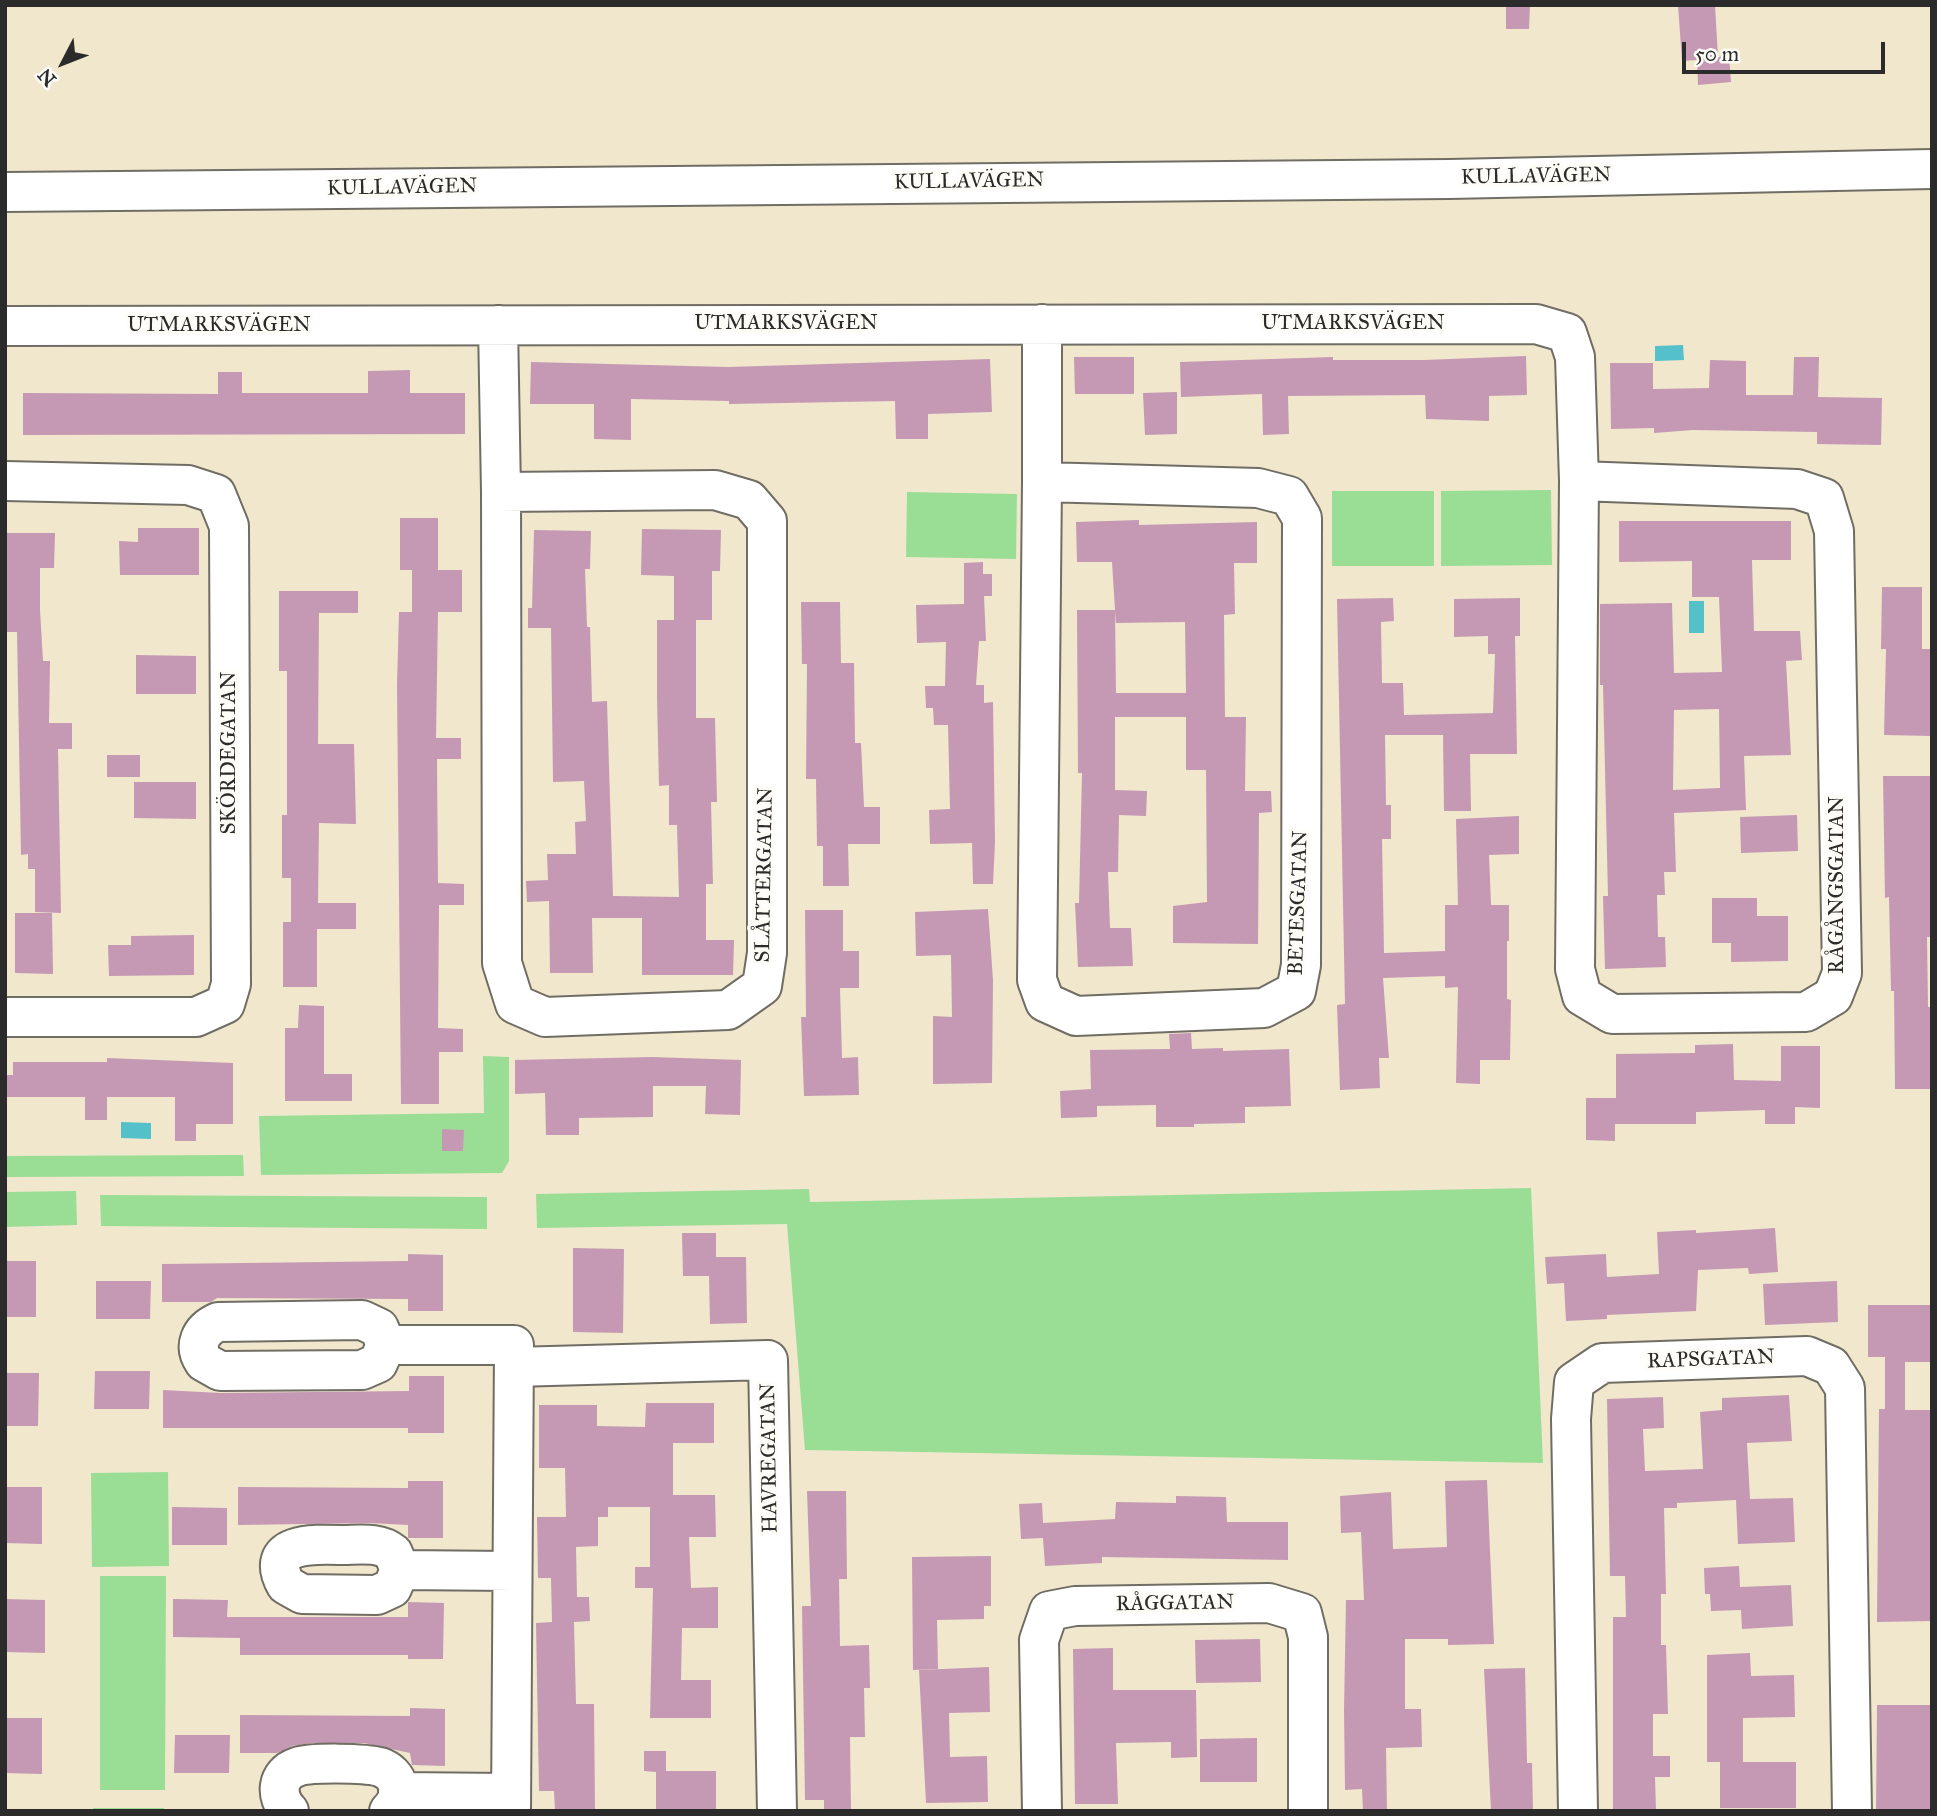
<!DOCTYPE html>
<meta charset="utf-8">
<style>
body{margin:0}
#map{position:relative;width:1937px;height:1816px;overflow:hidden;background:#f0e7cd;font-family:"IM FELL Great Primer",serif}
canvas{display:block}
.frame{position:absolute;inset:0;border:7px solid #2b2b2b;pointer-events:none}
.north{position:absolute;left:28px;top:28px;width:70px;height:70px;-webkit-text-stroke:5px #fdfcf7;paint-order:stroke;rotate:228deg;font-size:19px;font-weight:700;line-height:28px;text-align:center;color:#2b2b2b}
.north::after{content:'';display:block;margin:auto;width:24px;height:32px;background:#2b2b2b;clip-path:polygon(50% 0,100% 100%,50% 72%,0 100%)}
.scale{position:absolute;left:1682px;top:42px;width:203px;height:32px;box-sizing:border-box;border:4px solid #2b2b2b;border-top:0;padding-left:9px;font-size:21px;line-height:24px;white-space:nowrap;color:#2b2b2b;-webkit-text-stroke:5px #fdfcf7;paint-order:stroke}
</style>
<div id="map">
<canvas width="1937" height="1816"></canvas>
<div class="frame"></div>
<div class="north">N</div>
<div class="scale">50 m</div>
</div>
<script>
const context = document.querySelector('canvas').getContext('2d');
context.lineJoin = 'round';
function paint(path, color) { context.fillStyle = color; context.fill(path, 'evenodd'); }
function strokePath(path, color, width, dash) { context.strokeStyle = color; context.lineWidth = width; context.lineCap = dash ? 'butt' : 'round'; context.setLineDash(dash || []); context.stroke(path); }
function drawText(font, color, halo, rows, align = 'center') {
  context.font = font + ' "IM FELL Great Primer",serif'; context.lineWidth = 7; context.setLineDash([]); context.textBaseline = 'middle'; context.strokeStyle = halo; context.fillStyle = color; for (const [text, x, y, turn = 0] of rows) {
    context.save(); context.translate(x, y); context.rotate((+turn || 0) * Math.PI / 180); context.textAlign = isNaN(turn) ? turn : align; if (halo) context.strokeText(text, 0, 0); context.fillText(text, 0, 0); context.restore();
  }
}
const green = new Path2D(`
 M1551,490L1552,565L1441,566V491Z
 M1332,491H1434V566H1332Z
 M907,492L1017,494L1016,559L906,557Z
 M483,1056L509,1057V1161L502,1173L261,1175L259,1116L484,1113Z
 M243,1155L244,1176L5,1177V1156Z
 M1531,1188L1543,1463L805,1450L787,1224L537,1228L536,1194L809,1189L810,1202Z
 M76,1191L77,1225L5,1227V1192Z
 M100,1195L487,1197V1229L101,1226Z
 M168,1472L169,1566L92,1567L91,1473Z
 M100,1576H166L165,1790H100Z
 M93,1808H164V1811H93Z`);
const water = new Path2D(`
 M1683,345L1684,360L1655,361V346Z
 M1689,601H1704V633H1689Z
 M121,1122L151,1123V1139L121,1138Z`);
const building = new Path2D(`
 M1506,5H1530L1529,29H1506Z
 M1678,5H1715L1718,57L1729,56L1731,82L1698,85L1697,60L1682,61Z
 M1526,356L1527,395L1489,396V421L1426,419L1425,395L1288,396L1289,434L1263,435L1262,394L1181,397L1180,362L1333,357V360H1424Z
 M1074,357H1134V394H1075Z
 M1794,357H1819L1818,397L1882,398L1881,445L1817,444V432L1693,430L1654,433V428L1611,429L1610,363H1653V389L1709,388L1710,360L1746,361V395H1793Z
 M990,359L992,412L928,414V439H896L895,401L729,404V401L631,399V440L594,439V404H530L531,362L728,367Z
 M410,370V393H465V434L23,435V393L218,394V372H242V393H368V371Z
 M1177,392V434L1145,435L1143,393Z
 M400,518H438V570H462V612H438L436,738H461V759H437L438,883L464,884V905H439L438,1028L463,1029V1052H439V1104H401L397,685L399,612H412V570H400Z
 M1139,520V525L1257,522V563H1234L1235,614L1224,615L1225,717H1246L1245,791H1271L1272,812L1259,813L1258,944L1173,943V906L1207,902L1206,770H1186V717H1115V790L1147,791L1146,816L1119,815L1118,872H1108L1110,928H1131L1133,966L1078,967L1075,903H1079L1082,773H1078L1077,610H1115L1112,562H1077L1076,522ZM1115,611L1116,623L1185,622L1186,693H1116Z
 M1619,521H1791V560H1752L1754,631H1800L1802,660L1786,661L1791,755L1744,756L1746,810L1674,813L1676,872H1664L1665,895H1657L1658,937H1665L1666,967L1605,969L1603,896H1608L1603,685H1600V604L1672,603L1674,673L1722,672L1719,597H1692V561L1619,562ZM1719,709L1720,788L1673,790L1674,710Z
 M138,528H199V575H120L119,541L138,542Z
 M642,529L721,530L720,571H712V620H696V718H715L717,802H711L713,884H706V940H734L733,975H642V918H592L593,973H550L549,901L527,902L526,881L548,880L547,854H576L575,822L586,821L584,781L553,782L551,628H528V608H532L534,530L591,531L590,569H585L587,627H590L592,702L607,701L613,896L679,897L677,825H669V785L659,786L657,697V620H674V576L641,575Z
 M5,533H55L54,568H40V610L43,661H50L49,723H72V749H58L61,913L35,912V869H28V854L21,855L17,632H5Z
 M983,562V574H992V596H984L986,641H979L976,685H984V703L993,702L995,842L993,884H973L972,843L930,844L929,810L950,809L948,725H934L933,708H926L925,686H945L946,642L917,643L916,605L964,604V563Z
 M1882,587H1922V649H1932V736L1884,735L1886,649H1881Z
 M279,591H358V613H319L318,744H354L356,824L319,823L318,903H356V929H317V987H283V922H291V878H282V815H287V671H279Z
 M1393,598L1394,621L1381,622L1382,683H1403L1404,715L1493,713L1495,654H1488V636L1454,637V599L1520,598V636H1515L1517,754H1470L1471,811H1444L1443,735H1385L1386,805H1391V839H1382L1384,953L1445,951V905H1458L1456,819L1519,816V854L1489,855L1491,905H1509V941H1507V999L1511,1000L1510,1060H1480V1084L1456,1083L1458,987L1445,988V976L1383,978L1389,1058H1379L1380,1088L1340,1090L1337,1005L1345,1004L1337,599Z
 M801,602H840L841,663H854L855,743H861L864,807H880V844H848L849,886H823V846H817L816,779H806L807,664H802Z
 M136,655L196,656V694H136Z
 M107,755H140V777H107Z
 M1883,776H1932V937H1927L1928,1007H1932V1089H1895L1894,991H1891L1889,897L1885,898Z
 M134,782H196V819L134,818Z
 M1797,815L1798,851L1741,853L1740,817Z
 M1712,898H1757V916H1788V961L1731,962V943H1712Z
 M988,909L993,980L992,1083L933,1084V1016L952,1017L951,955L916,956L915,912Z
 M805,910H843V951H859V988H840L842,1058L858,1057L859,1095L804,1096L801,1017H806Z
 M15,913H52L53,974L15,973Z
 M194,935V975L109,976L108,945H131V936Z
 M299,1005L324,1006V1074H352V1101H285V1028H298Z
 M1191,1033L1192,1049L1223,1048V1051L1289,1049L1291,1106L1245,1107V1123L1194,1124V1127H1156V1105L1097,1106V1117L1061,1118L1060,1091L1091,1089L1090,1050L1170,1049L1169,1034Z
 M1733,1044L1734,1080L1781,1081V1046H1820V1108L1795,1107V1124H1765V1110L1696,1112V1124H1615V1141L1586,1140V1098H1616V1054L1695,1053V1045Z
 M652,1057L741,1060L740,1115L705,1114L706,1086H653V1117L579,1118V1135H546L545,1093L515,1094V1060Z
 M107,1058L233,1063V1124H196V1141H175V1097H107V1120H85V1097H5V1075H13V1062H107Z
 M442,1129L464,1130L463,1151H442Z
 M1775,1228L1778,1272L1749,1274L1748,1268L1698,1270L1696,1311L1607,1315V1319L1566,1321L1564,1283L1547,1284L1545,1257L1606,1254L1607,1277L1659,1274L1657,1232L1696,1230V1233Z
 M682,1233H716V1257H746L747,1323L710,1324L709,1276H683Z
 M573,1248L624,1249L623,1333L573,1332Z
 M408,1254L443,1255V1311H408V1299L217,1298L211,1302H162V1264L408,1261Z
 M5,1261H36V1317H5Z
 M96,1281H151L150,1319H96Z
 M1837,1281L1838,1322L1765,1325L1763,1284Z
 M1868,1305H1932V1362H1905V1410H1932V1621L1877,1622L1879,1409H1885V1357H1868Z
 M95,1371H150L149,1409H94Z
 M5,1373H39L38,1426H5Z
 M409,1376H444V1433H408V1428H163V1390L220,1393L409,1391Z
 M1789,1395L1792,1441L1747,1443L1750,1499L1793,1498L1795,1542L1738,1544L1736,1500L1677,1503V1508H1664L1666,1594H1661V1645H1666L1668,1714H1653V1756H1670V1777H1655L1656,1811H1613V1617H1626L1625,1576H1610L1607,1399L1663,1397L1664,1428L1643,1429L1645,1471L1703,1469L1700,1412L1722,1410V1398Z
 M646,1403H714V1443H673V1495H715L716,1537H689L691,1588L718,1587V1628H682L681,1680H711V1718H650L653,1588H635V1567H650V1507H608V1517H598V1546L576,1547L577,1597H589L590,1621L574,1622L576,1704H594L595,1811H555L554,1791H539L536,1623L552,1622L551,1578H538L537,1517H566L565,1468H539V1405H597V1426L645,1427Z
 M1487,1480L1494,1644L1448,1645V1639H1405V1709H1421L1422,1747L1386,1748L1387,1811H1363L1362,1789L1345,1790L1344,1710L1346,1600H1364L1361,1532L1341,1533L1340,1496L1391,1492L1393,1549L1447,1547L1445,1481Z
 M408,1481H443V1538H408V1525L370,1523L238,1525V1487L408,1488Z
 M5,1487H42V1544L5,1543Z
 M807,1491H846L847,1579H839L840,1646L869,1645L870,1688H864L865,1737H850L851,1811H824V1800H805L802,1606H811Z
 M1176,1496L1226,1497L1227,1522H1288V1560L1102,1557V1563L1045,1566L1043,1538L1021,1539L1019,1504L1042,1503L1043,1523L1115,1519L1116,1502L1176,1503Z
 M172,1507L227,1508V1545H172Z
 M991,1556V1606H984V1619L937,1620L938,1669L913,1670L912,1557Z
 M1739,1566L1740,1587L1791,1585L1793,1626L1742,1629L1741,1610L1711,1611L1710,1594H1705L1704,1568Z
 M5,1599L45,1600V1653L5,1652Z
 M173,1599L228,1600L227,1617H408V1602L444,1603L443,1659H408V1655H240V1638L173,1637Z
 M1260,1639L1261,1682L1196,1683L1195,1640Z
 M1113,1648V1690H1196L1197,1757L1171,1758V1742L1116,1743L1118,1804H1075L1073,1649Z
 M1750,1653L1751,1676L1794,1675L1795,1717L1743,1718V1762H1796V1808H1720V1762H1707V1655Z
 M989,1667L990,1712L949,1713L950,1757L987,1756L988,1802L926,1803L919,1670Z
 M1525,1668L1527,1763H1532L1533,1811H1491L1484,1669Z
 M1877,1705H1932V1811H1876Z
 M410,1708L445,1709V1766L412,1765L410,1753L364,1743H311L292,1746L277,1753H240V1715L410,1716Z
 M5,1718H42V1774L5,1773Z
 M175,1735H230L229,1773H174Z
 M1257,1738V1782H1200V1739Z
 M644,1751H666V1771H716V1811H656V1772L644,1771Z`);
const minor = new Path2D(`
 M5,192L1449,179L1932,169
 M498,325L501,492L715,490L749,500L767,521V953L762,986L728,1010L545,1017L515,1004L502,963L501,492
 M5,326L1536,324L1567,333L1575,357L1579,481L1797,489L1824,498L1834,531L1842,973L1833,996L1806,1012L1612,1014L1582,996L1575,969L1579,481
 M5,481L188,485L216,494L229,526L231,984L225,1004L196,1017H5
 M1042,482L1037,980L1045,1002L1076,1016L1264,1008L1296,991L1301,965L1302,518L1289,496L1258,488L1042,482V324
 M386,1345L378,1363L362,1370L220,1371L204,1362C193,1346 200,1330 218,1322L362,1320L379,1328L386,1345H514L511,1811
 M514,1367L768,1360L777,1811
 M400,1570L392,1588L377,1595L302,1594L286,1585C262,1542 314,1544 340,1545C358,1545 379,1541 393,1553L400,1570L512,1571
 M398,1792L511,1793
 M289,1811C275,1797 276,1774 297,1767C311,1762 365,1763 380,1767C389,1770 396,1777 398,1786C400,1796 396,1804 389,1811
 M1042,1811L1039,1640L1049,1611L1075,1606L1269,1603L1302,1613L1308,1637V1811
 M1578,1811L1571,1419L1574,1382L1602,1363L1807,1356L1831,1366L1845,1388L1852,1811`);
const streetNames = [
 ["KULLAVÄGEN",1536,177,-1],
 ["KULLAVÄGEN",969,182,-1],
 ["KULLAVÄGEN",402,188,-1],
 ["UTMARKSVÄGEN",786,324],
 ["UTMARKSVÄGEN",1353,324],
 ["UTMARKSVÄGEN",219,326],
 ["SKÖRDEGATAN",230,753,-90],
 ["SLÅTTERGATAN",765,875,-89],
 ["RÅGÅNGSGATAN",1838,885,-90],
 ["BETESGATAN",1299,903,-88],
 ["RAPSGATAN",1711,1360,-2],
 ["HAVREGATAN",770,1458,-91],
 ["RÅGGATAN",1175,1604,-1]
];
paint(green, '#9ade96');
paint(water, '#53c0ca');
paint(building, '#c599b3');
strokePath(minor, '#706d64', 42);
strokePath(minor, '#fff', 38);
drawText('21px', '#2b2b2b', '#fdfcf7', streetNames);
</script>
